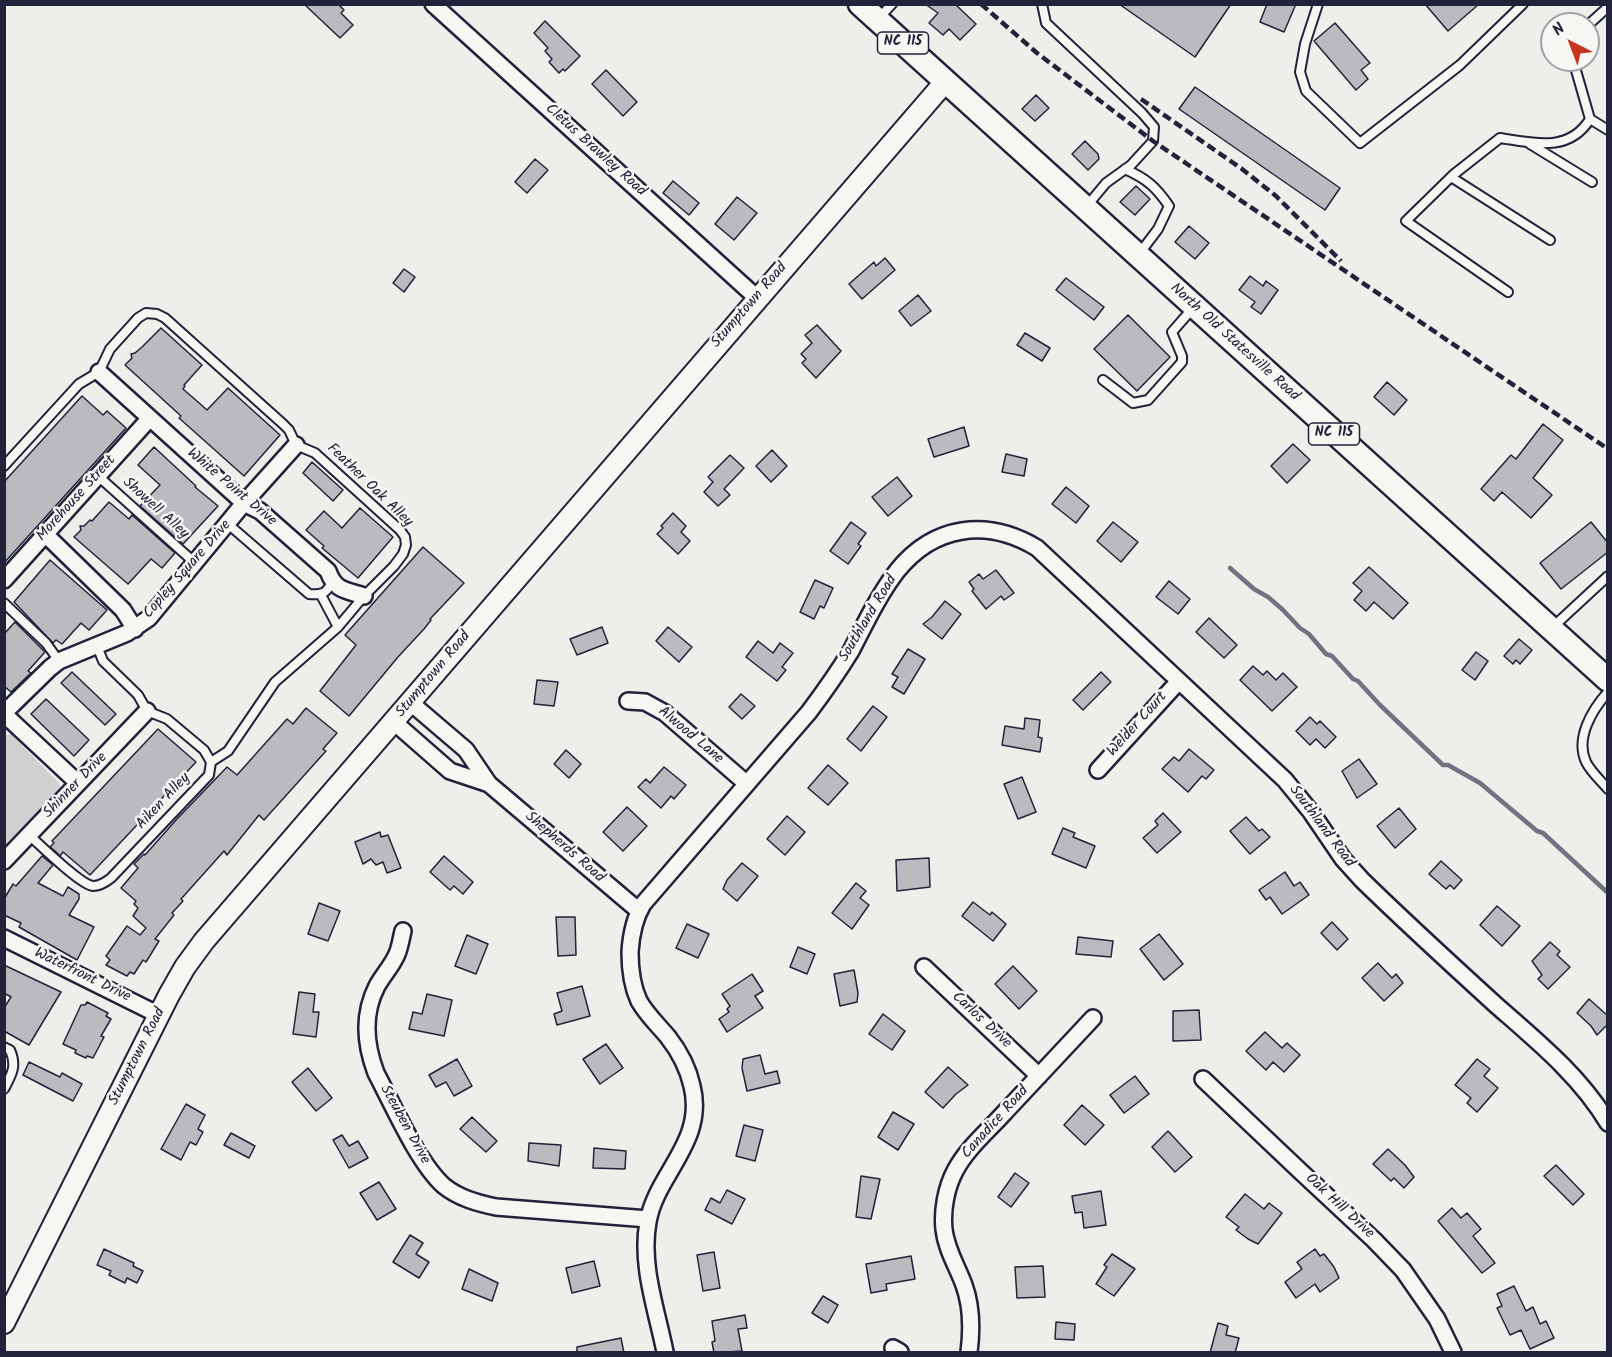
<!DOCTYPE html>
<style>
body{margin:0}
#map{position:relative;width:1612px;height:1357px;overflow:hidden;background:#eeeeeb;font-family:Kalam,sans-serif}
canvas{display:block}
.frame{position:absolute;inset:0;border:6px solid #22223b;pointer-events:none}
.north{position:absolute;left:1540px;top:12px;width:60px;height:60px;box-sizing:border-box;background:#f6f6f2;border:2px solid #a1a1a9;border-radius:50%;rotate:318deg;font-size:16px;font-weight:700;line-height:24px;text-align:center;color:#22223b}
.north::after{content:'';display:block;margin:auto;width:21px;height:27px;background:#c8321e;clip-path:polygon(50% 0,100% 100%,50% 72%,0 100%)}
</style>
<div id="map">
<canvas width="1612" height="1357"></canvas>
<div class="frame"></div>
<div class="north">N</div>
</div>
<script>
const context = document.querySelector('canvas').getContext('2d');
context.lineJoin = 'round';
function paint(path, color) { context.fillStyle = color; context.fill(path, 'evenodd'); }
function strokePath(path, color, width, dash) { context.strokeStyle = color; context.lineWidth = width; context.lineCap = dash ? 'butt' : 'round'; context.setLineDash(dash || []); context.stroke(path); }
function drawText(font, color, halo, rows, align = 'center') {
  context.font = font + ' Kalam,sans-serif'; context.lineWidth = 5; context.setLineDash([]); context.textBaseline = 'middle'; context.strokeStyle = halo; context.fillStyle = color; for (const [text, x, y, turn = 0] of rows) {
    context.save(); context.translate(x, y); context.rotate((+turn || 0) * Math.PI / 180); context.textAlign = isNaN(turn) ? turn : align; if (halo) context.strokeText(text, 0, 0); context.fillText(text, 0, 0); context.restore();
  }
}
const green = new Path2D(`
 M11,734L60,784V788L5,847V735Z`);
const stream = new Path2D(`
 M1230,568L1254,589L1268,597L1282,609L1300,628L1309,634L1326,654L1332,656L1353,679L1358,681L1380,705L1443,765H1448L1480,783L1537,831L1543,833L1608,893`);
const building = new Path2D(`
 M304,4H338L344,10L341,13L353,25L340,38Z
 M925,4H955L976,24L960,40L949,29L943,35L929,23L938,13Z
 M1119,4H1231L1195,57Z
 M1267,4H1296L1284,32L1260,22Z
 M1425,4H1479L1448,31Z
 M545,21L580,56L565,71L563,69L559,73L549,62L552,59L545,51L548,48L534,33Z
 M1335,23L1370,63L1361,70L1368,79L1356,90L1314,41Z
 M606,70L637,102L623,116L592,84Z
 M1195,87L1340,188L1325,210L1179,109Z
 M1036,95L1049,108L1035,121L1022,109Z
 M1085,141L1098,154L1099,159L1088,170L1072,154Z
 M535,159L548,170L527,193L515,182Z
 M673,181L699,203L689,215L663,193Z
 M1136,186L1150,199L1135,215L1120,202Z
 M737,197L757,213L734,240L715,224Z
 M1189,226L1209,243L1195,259L1175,242Z
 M885,258L895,270L862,299L849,284L874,262L876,266Z
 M404,269L415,277L404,292L393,283Z
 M1250,276L1263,286L1266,281L1278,290L1261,314L1251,307L1255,302L1239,290Z
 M1066,278L1104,307L1094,320L1056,290Z
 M918,295L931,311L911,326L899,311Z
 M1128,315L1170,357L1137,391L1094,349Z
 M817,325L841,351L816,378L802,363L806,359L801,354L812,343L805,335Z
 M161,328L202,365L184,385L185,386L183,389L198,402L207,410L228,388L280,435L244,476L179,418L181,416L125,365L132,358L131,354L135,353L142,347Z
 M1025,333L1050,348L1042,361L1017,345Z
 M1387,382L1407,400L1394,415L1374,397Z
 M82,396L103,415L107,411L126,428L4,563V482Z
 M1543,424L1563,440L1533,478L1552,495L1531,518L1502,492L1494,501L1481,489L1511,455L1516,459Z
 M964,427L969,446L934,457L928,439Z
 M1293,444L1310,460L1287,483L1271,466Z
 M154,447L196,486L195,487L218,506L183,544L140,506L160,485L138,465Z
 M772,450L787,466L771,482L756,466Z
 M1006,454L1027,459L1024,476L1002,472Z
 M730,455L744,468L724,489L730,495L718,506L704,492L713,482L708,477Z
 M312,462L343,490L333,501L303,473Z
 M897,477L912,496L888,516L872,497Z
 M1066,487L1089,506L1076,523L1052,504Z
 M109,502L129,519L132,515L175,553L162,568L151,559L128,584L74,537L81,530L80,526H84L90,520L92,521Z
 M360,508L393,537L358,578L322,548L324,546L306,530L324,511L342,528Z
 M673,513L686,526L681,532L690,541L678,554L657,534L663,528L661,526Z
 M851,522L866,533L858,544L861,546L848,564L830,551Z
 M1113,522L1138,542L1121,562L1097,541Z
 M1591,522L1608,543V552L1561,589L1540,563Z
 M423,547L464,583L430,619L431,620L424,629L398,657L349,716L320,691L356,645L345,635Z
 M50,560L107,610L89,630L81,623L62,644L56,640L53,643L14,602Z
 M1369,567L1408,603L1393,619L1374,602L1366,611L1354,600L1362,591L1353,583Z
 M996,570L1014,593L1004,600L1001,596L986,609L972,591L974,589L969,582L979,574L983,579Z
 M815,580L833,588L824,608L820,606L814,619L800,612Z
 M1169,581L1190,599L1178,614L1156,597Z
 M945,601L961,614L942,639L923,624L932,617Z
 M1209,618L1237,645L1224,658L1196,632Z
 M15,622L45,652L28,671L31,673L11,692L4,686V634Z
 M602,627L608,643L577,655L570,639Z
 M668,627L692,647L679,662L656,641Z
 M1519,639L1532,650L1520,664L1516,660L1513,664L1504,656Z
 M758,641L773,653L780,643L793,653L782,667L786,670L777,681L746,657Z
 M908,649L925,659L904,694L892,687L898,677L892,674Z
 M1476,652L1488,661L1475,680L1462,670Z
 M1253,666L1263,675L1267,671L1276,680L1283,673L1297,687L1272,711L1240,680Z
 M72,672L116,714L105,725L61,683Z
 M1101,672L1111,682L1083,710L1073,700Z
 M537,680L558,682L554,706L534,704Z
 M741,694L755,706L742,719L729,707Z
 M46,699L89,740L74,756L31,714Z
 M873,706L887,717L861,751L847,739Z
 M306,708L337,733L323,749L326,751L264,820L259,815L227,855L224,851L181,899L183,901L172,913L174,915L155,939L159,941L146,962L143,960L134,974L130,972L127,976L106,965L110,960L106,956L127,926L140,935L146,928L133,916L138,908L134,904L136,901L121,888L138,868L134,864L144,854L145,855L176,820L227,767L237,775L287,719L293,724Z
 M1310,717L1317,724L1320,721L1336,737L1325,748L1316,739L1310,745L1296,731Z
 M1025,718L1040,720L1038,737L1042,738L1040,752L1002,745L1005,726L1024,729Z
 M158,729L196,762L90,875L63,852L60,856L55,851L50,847L54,843L52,841Z
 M1189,749L1214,770L1206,779L1202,776L1188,792L1162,769L1174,757L1179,761Z
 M566,750L581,764L569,778L554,764Z
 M1359,759L1377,784L1357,798L1342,771Z
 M828,765L848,783L828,805L808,788Z
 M664,767L686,785L674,799L671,796L661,808L638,787L646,779L650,783Z
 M1022,777L1036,812L1018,819L1004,784Z
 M627,807L647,826L623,851L603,832Z
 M1399,808L1416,829L1395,848L1377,826Z
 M1163,813L1181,832L1157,853L1143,838L1158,825L1155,821Z
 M787,816L805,832L785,855L767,839Z
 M1246,817L1259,831L1262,829L1270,837L1250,854L1230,831Z
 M1063,828L1075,833L1073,837L1095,846L1086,868L1052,854Z
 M380,832L381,837L388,835L401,868L387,873L383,862L376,865L371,859L363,864L355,842Z
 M42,856L53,865L38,883L63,896L68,887L79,894V899L69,915L94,927L77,960L19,927L21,923L4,915V899L13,884L16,886Z
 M444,856L473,882L463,894L454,886L450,890L430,872Z
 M929,858L930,887L897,891L896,860Z
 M1441,861L1462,880L1454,889L1450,885L1446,889L1429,874Z
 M742,863L758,876L737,901L723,889L727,880Z
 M1285,872L1294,886L1300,882L1309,895L1282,914L1270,897L1266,900L1259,890Z
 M856,883L866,891L860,898L869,905L852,929L832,913Z
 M973,902L990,915L992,912L1006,924L993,941L962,916Z
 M319,903L340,911L328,941L308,934Z
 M1497,906L1520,926L1502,946L1480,925Z
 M556,917H575L576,955L558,956Z
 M1332,922L1348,939L1337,950L1321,933Z
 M687,924L709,934L698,958L676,948Z
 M1159,934L1183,964L1164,980L1140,949Z
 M467,935L488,944L476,974L455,966Z
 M1078,937L1113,941L1111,957L1076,954Z
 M1550,942L1560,951L1557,955L1570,967L1548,989L1538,979L1542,975L1532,961Z
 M798,947L815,954L807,974L790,967Z
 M1378,963L1392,978L1396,974L1403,983L1384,1001L1362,978Z
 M4,965L61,992L29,1045L4,1031V1008L11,997L4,993Z
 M1013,966L1037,991L1019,1009L995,984Z
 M854,970L858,993L857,1002L840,1006L834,974Z
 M752,974L763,991L755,996L763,1008L727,1032L719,1019L729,1012L727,1009L730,1006L722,994Z
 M582,986L590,1016L557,1025L554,1014L562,1011L557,993Z
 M299,992L315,994L313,1012H319L316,1037L293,1034Z
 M427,994L452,1000L444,1036L409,1029L413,1012L422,1014Z
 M1589,999L1608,1016V1024L1597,1035L1591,1026L1577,1013Z
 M87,1002L108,1013L106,1016L111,1019L101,1036L104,1037L93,1058L87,1056L86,1058L75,1053L76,1050L63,1044L81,1005H85Z
 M1199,1010L1201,1040L1173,1041V1011Z
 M883,1014L905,1031L892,1050L869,1034Z
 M1265,1032L1282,1048L1287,1043L1300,1055L1284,1072L1273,1062L1266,1070L1246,1051Z
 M606,1044L623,1068L600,1084L583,1059Z
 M760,1055L765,1074L777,1071L780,1083L747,1091L742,1068L743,1059Z
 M457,1059L472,1086L454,1096L446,1082L436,1087L429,1075Z
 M1477,1059L1490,1069L1484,1076L1498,1088L1477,1112L1467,1103L1471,1098L1455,1085Z
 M29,1062L60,1077L62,1073L82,1084L73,1101L23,1075Z
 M948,1067L968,1085L956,1094L943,1108L925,1092Z
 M308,1068L332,1098L316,1111L292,1082Z
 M1135,1076L1149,1094L1124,1113L1110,1095Z
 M186,1104L205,1115L198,1129L203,1132L196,1145L190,1142L181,1160L161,1149Z
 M1082,1105L1104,1125L1085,1145L1064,1125Z
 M893,1112L914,1124L898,1150L878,1137Z
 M472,1117L497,1141L486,1152L460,1129Z
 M744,1125L763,1130L755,1161L736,1156Z
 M1168,1131L1192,1157L1175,1172L1152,1147Z
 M231,1133L255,1146L249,1158L224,1145Z
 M342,1135L349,1146L358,1141L368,1158L349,1168L333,1140Z
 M529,1143L561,1145L559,1166L528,1161Z
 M594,1148L626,1151L625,1169L593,1168Z
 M1388,1149L1405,1165L1414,1177L1404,1188L1394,1178L1391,1181L1373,1164Z
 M1556,1165L1584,1194L1573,1205L1544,1176Z
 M1015,1173L1029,1183L1011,1207L998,1197Z
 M861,1176L880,1179L871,1219L856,1217Z
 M379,1182L396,1209L377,1220L360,1193Z
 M727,1190L745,1199L732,1224L705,1210L711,1198L720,1203Z
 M1101,1191L1106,1225L1084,1228L1082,1212L1075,1213L1072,1196Z
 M1245,1194L1264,1209L1269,1203L1282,1213L1258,1244L1248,1239L1236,1230L1239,1227L1226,1217Z
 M1452,1208L1461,1218L1467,1213L1481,1229L1473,1236L1495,1263L1482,1273L1438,1221Z
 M410,1235L423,1243L416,1254L429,1262L419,1278L393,1262Z
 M104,1249L134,1263L133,1266L143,1271L137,1283L127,1278L125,1283L109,1275L111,1271L97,1265Z
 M1315,1249L1320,1256L1324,1254L1334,1267L1339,1278L1320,1292L1315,1284L1296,1298L1285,1282L1302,1269L1297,1262Z
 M714,1252L720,1288L703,1291L697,1255Z
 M1112,1254L1135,1269L1114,1296L1096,1284L1107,1267L1104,1265Z
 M911,1256L915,1279L886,1284L887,1290L871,1293L866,1264Z
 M594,1261L600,1286L572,1293L566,1268Z
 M1043,1266L1045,1297L1017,1298L1015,1267Z
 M469,1269L498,1283L492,1301L462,1289Z
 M1514,1286L1526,1311L1533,1307L1540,1324L1546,1321L1554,1338L1530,1349L1521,1330L1510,1335L1497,1308L1502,1306L1497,1294Z
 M823,1296L838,1305L828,1323L812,1313Z
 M745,1315L747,1328L738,1329L742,1351L714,1353L712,1342L715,1341L712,1321Z
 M1056,1322L1075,1324L1074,1340L1055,1339Z
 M1218,1323L1228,1326L1226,1335L1239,1338L1235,1353H1210Z
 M621,1338L624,1353H577V1347Z`);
const lane = new Path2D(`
 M1042,4L1046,23L1142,113L1154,127L1153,141L1131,165L1106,183L1086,207
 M1318,4L1305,44L1300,72L1306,91L1360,143L1460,65L1523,4
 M878,19L892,4
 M1588,25L1608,7
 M1573,60L1590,119
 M1590,119L1608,130
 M1530,144L1592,182
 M1125,169C1147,179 1156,187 1169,206L1158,229L1139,254
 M1451,177L1550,240
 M1508,292L1406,221L1453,175L1500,138C1534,143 1569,153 1590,119
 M1103,380L1133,403L1148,400L1182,362V356L1172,332L1193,308
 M4,466L79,384L99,372L110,349L138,318L146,313L157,314L165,318L283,424L289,430L296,445L315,453L400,530L405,537L406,545L403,554L394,566L364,596L338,627L275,682L228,751L211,762
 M98,476L195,563
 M228,524L309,594C322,595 326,594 332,582
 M321,595L338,627
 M4,603L46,643L59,661
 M1554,626L1608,576
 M1608,692C1592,710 1575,738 1586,762C1591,772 1601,781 1608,789
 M29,835C40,845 81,885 93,886C100,886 106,882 111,878L209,775L211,762L204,750L167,719L147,711L138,695L103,661L97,646
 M4,1047L10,1050C17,1066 12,1074 4,1089`);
const street = new Path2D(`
 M433,4L757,298
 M99,372L244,503L260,511L328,571C335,591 346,590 364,596
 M45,534L123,610L135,629
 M4,580L150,418
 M628,701L645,702L665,713L747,784
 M411,703L466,750L489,784L639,911
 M4,713L50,668L59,661L127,633L149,618L244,503L296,445
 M4,714L78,783
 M394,722L450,771L489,784
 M1098,770L1179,681
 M4,861L147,711
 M403,931C401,939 400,947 397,954C392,966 383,975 377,986C362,1015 365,1044 376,1073C393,1105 418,1163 444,1186C459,1198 477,1203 496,1207L648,1219
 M4,938L159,1015
 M924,967L1039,1076
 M1203,1079L1299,1170L1374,1240L1403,1270L1437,1319L1453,1352
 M893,1348L900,1352
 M665,1352C657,1311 640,1265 648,1222C656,1174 706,1142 692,1086C688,1068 679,1051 668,1037C658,1025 647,1015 639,1001C632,986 630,969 630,952C631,936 634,919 643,904L809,712C824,692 838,672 851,651C865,624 878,596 897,571C934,525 987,518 1037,548L1285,780L1311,812L1343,859L1362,880C1406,923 1452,965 1497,1006C1537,1041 1581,1077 1608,1123
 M969,1352C972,1329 972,1307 964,1285C957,1266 946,1249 944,1229C942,1211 946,1188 955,1171C967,1148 988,1131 1005,1112C1034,1081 1064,1049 1093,1018`);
const secondary = new Path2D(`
 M4,1323L169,995L185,967L204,941L945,82`);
const primary = new Path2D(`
 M860,4L1608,680`);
const rail = new Path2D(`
 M981,4L1037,53L1153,141L1608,449
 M1141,99L1242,169L1276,196L1341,261`);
const shields = [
 [903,43,51],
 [1334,434,51]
];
const shieldNames = [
 ["NC 115",903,43],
 ["NC 115",1334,434]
];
const streetNames = [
 ["Cletus Brawley Road",595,151,42],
 ["Stumptown Road",750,306,-49],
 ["North Old Statesville Road",1234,343,42],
 ["Feather Oak Alley",369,486,44],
 ["White Point Drive",231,488,40],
 ["Morehouse Street",77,499,-48],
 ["Showell Alley",155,509,42],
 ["Copley Square Drive",188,570,-49],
 ["Southland Road",869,619,-59],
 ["Stumptown Road",434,675,-50],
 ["Welder Court",1138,725,-48],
 ["Alwood Lane",690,736,40],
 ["Shinner Drive",76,786,-46],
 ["Aiken Alley",164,802,-47],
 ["Southland Road",1321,827,53],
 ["Shepherds Road",564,848,41],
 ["Waterfront Drive",82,976,26],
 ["Carlos Drive",981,1021,43],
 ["Stumptown Road",138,1057,-63],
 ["Canadice Road",996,1123,-48],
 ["Steuben Drive",404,1125,61],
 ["Oak Hill Drive",1339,1207,43]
];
paint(green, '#d0d0d1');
strokePath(stream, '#727281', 4.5);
paint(building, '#bbbbbf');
strokePath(building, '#22223b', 1.5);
strokePath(lane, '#22223b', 12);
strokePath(street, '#22223b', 20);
strokePath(secondary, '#22223b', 24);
strokePath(primary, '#22223b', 27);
strokePath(lane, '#f6f6f2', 8);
strokePath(street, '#f6f6f2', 15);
strokePath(secondary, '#f6f6f2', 20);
strokePath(primary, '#f6f6f2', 22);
strokePath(rail, '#22223b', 4.5, [9, 4.5]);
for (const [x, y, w] of shields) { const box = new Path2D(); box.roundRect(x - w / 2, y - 11, w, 22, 4.5); context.fillStyle = '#f6f6f2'; context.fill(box); strokePath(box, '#22223b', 1.5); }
drawText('bold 14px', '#22223b', null, shieldNames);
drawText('15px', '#22223b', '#f6f6f2', streetNames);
</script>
